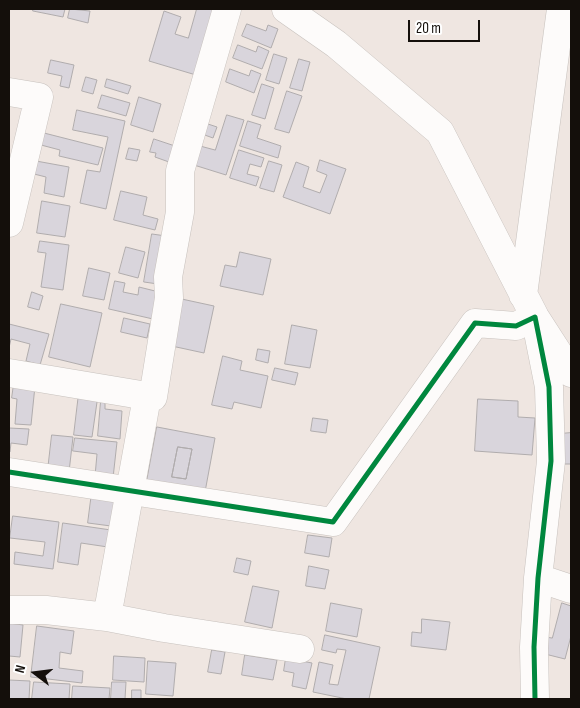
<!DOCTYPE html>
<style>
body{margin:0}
#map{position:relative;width:580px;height:708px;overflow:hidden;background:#efe6e1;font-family:"Sofia Sans Condensed",sans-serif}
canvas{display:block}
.frame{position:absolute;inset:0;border:10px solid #140f0b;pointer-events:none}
.north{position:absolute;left:10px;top:648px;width:50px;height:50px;-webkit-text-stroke:4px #fff;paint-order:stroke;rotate:285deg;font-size:14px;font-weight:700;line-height:20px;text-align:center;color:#140f0b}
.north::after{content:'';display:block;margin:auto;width:18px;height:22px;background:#140f0b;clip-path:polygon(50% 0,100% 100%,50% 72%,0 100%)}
.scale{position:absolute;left:408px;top:20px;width:72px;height:22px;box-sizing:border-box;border:2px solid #140f0b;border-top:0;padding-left:6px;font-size:15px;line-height:18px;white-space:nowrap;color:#140f0b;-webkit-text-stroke:4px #fff;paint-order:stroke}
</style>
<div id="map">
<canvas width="580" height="708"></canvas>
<div class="frame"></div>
<div class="north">N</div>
<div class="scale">20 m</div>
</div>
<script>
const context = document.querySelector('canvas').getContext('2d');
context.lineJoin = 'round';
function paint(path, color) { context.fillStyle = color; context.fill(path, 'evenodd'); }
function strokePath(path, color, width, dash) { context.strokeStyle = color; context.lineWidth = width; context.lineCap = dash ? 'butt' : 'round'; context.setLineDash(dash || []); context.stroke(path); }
const building = new Path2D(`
 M33,9H65L63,17L33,11Z
 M70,9L90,11L88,23L68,18Z
 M197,9H216L196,75L149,61L164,11L181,17L175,34L188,38Z
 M247,24L266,31L268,25L278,29L271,48L242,36Z
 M238,45L256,52L258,46L269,51L262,69L233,58Z
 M274,54L287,58L279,84L266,80Z
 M299,59L310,62L302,91L290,88Z
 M51,60L74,65L69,88L60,86L62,76L48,73Z
 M230,69L249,76L251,70L261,74L254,93L226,82Z
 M86,77L97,80L93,94L82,91Z
 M107,79L131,86L128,94L105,87Z
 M262,84L274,88L265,119L252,115Z
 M287,91L302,96L289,133L275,129Z
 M102,95L130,103L126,116L98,108Z
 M139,97L161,104L153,132L131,125Z
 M77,110L125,121L106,209L80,203L87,170L100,172L108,137L73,130Z
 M227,115L244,120L226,175L194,165L200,146L215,150Z
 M248,121L261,125L257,138L281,146L278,158L240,146Z
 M205,123L217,127L213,138L202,134Z
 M44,133L103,148L98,165L59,156L60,150L41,145Z
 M154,139L175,146L169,162L155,157L156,153L150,152Z
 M129,148L140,150L137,161L126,159Z
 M239,150L264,158L261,167L250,164L247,174L259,177L256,186L230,178Z
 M320,160L346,169L330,214L283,197L296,162L309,167L303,187L320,193L327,175L317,171Z
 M36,161L69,167L64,197L44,193L46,177L34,174Z
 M269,161L282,165L274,192L260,188Z
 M121,191L147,197L143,215L158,219L155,230L114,220Z
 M42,201L70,206L65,237L37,233Z
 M152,234L166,236L158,284L144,282Z
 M40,241L69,245L63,290L41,287L46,253L38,252Z
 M126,247L145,252L138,278L119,273Z
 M240,252L271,259L263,295L220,286L225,265L236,267Z
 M89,268L110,273L104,300L83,296Z
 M115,281L125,283L123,292L138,295L139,287L159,292L153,319L109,309Z
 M32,292L43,296L39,310L28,307Z
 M177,298L214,306L204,353L167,345Z
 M61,304L102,313L90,367L49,357Z
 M124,318L150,324L147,338L121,332Z
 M9,324L49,334L40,365L26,361L30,344L11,339L9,348Z
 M292,325L317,330L310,368L285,364Z
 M258,349L270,351L268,363L256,360Z
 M223,356L242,361L240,370L268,376L261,408L234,402L232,409L212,405Z
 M275,368L298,373L295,385L272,380Z
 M14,384L35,386L31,425L15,424L17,399L12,398Z
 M79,393L98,395L92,437L74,435Z
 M478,399L518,401V417L535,418L532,455L475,451Z
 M101,401H105V409L122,411L120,439L98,436Z
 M313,418L328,420L326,433L311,431Z
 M157,427L215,438L205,492L147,481ZM178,447L192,449L186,479L172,477Z
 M9,428L29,429L27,445L11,443L10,452H9Z
 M571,433V464H561L560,434Z
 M52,435L73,437L69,472L48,470Z
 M75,438L117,442L113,478L95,476L97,454L73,451Z
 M178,447L192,449L186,479L172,477Z
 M92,492L116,495L111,526L88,523Z
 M13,516L59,522L53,569L14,564L15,552L43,556L45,542L10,538Z
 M63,523L111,530L108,547L81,543L78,565L58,562Z
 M308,535L332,538L329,557L305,553Z
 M237,558L251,561L248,575L234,572Z
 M309,566L329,570L325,589L306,586Z
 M253,586L279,591L272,628L245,622Z
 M331,603L362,609L357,637L326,631Z
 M562,603L571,606V636L565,659L541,653L545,637L552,638Z
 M422,619L450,622L446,650L411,646L412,632L421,633Z
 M9,623L23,625L20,657L9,656Z
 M37,626L74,631L71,654L60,652L59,668L83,671L82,683L31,677Z
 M325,635L380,647L369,699H347L313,692L319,662L333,665L329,684L338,685L346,650L337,649L336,653L322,650Z
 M212,650L225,652L221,674L208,672Z
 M245,655L277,660L273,680L242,675Z
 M114,656L145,658L144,682L113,680Z
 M286,658L312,663L306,689L292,686L294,673L284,671Z
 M148,661L176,663L173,696L146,694Z
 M9,680L30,681L29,699H9Z
 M34,682L70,684L69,699H32Z
 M112,682H126L125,699H111Z
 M73,686L110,688L109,699H72Z
 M132,690H141V699H132Z`);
const minor = new Path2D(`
 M286,9L336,44L440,132L535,317L571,373
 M9,92L39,97L9,223
 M523,295L561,9
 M9,373L153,397L169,298L168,277L180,212V171L227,9
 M9,472L333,522L475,323L516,326L535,317L549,387L551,461L538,578L534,647L535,699
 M538,578L571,589
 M9,610H46L107,617L164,628L300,649
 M107,617L147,397`);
const cycleway = new Path2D(`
 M9,472L333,522L475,323L516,326L535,317L549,387L551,461L538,578L534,647L535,699`);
paint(building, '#d9d5dc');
strokePath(building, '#b0acad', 1);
strokePath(minor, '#c7c1bd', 29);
strokePath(minor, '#fdfbfa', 28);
strokePath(cycleway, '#00873e', 5);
</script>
